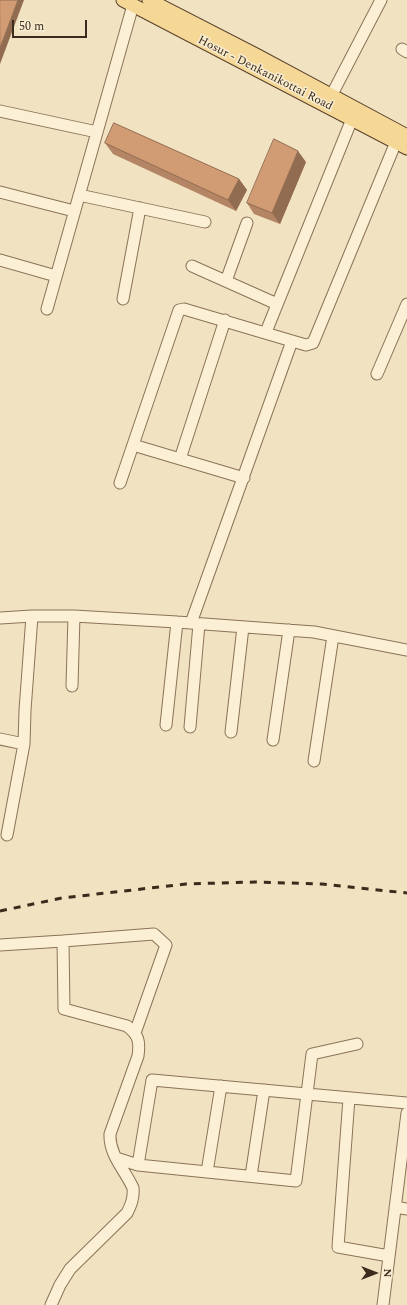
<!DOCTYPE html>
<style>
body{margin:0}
#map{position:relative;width:407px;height:1305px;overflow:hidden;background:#f1e2c1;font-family:Spectral,serif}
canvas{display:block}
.north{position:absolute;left:355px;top:1253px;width:40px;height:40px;-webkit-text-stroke:3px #f8ecd1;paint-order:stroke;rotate:90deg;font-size:11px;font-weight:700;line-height:16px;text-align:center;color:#3a2b1d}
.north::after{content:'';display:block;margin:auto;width:14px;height:18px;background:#3a2b1d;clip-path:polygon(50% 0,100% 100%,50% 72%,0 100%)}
.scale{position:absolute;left:12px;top:20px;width:75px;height:18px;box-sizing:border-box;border:2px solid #3a2b1d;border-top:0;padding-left:5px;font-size:12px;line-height:14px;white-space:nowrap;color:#3a2b1d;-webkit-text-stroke:3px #f8ecd1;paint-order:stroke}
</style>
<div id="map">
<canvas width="407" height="1305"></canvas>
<div class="north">N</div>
<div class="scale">50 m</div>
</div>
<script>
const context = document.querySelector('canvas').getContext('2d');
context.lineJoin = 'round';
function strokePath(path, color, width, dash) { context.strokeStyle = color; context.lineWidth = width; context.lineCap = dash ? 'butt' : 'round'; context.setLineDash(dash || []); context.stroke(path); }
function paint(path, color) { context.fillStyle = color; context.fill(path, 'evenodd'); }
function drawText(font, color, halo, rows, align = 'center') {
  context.font = font + ' Spectral,serif'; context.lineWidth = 3; context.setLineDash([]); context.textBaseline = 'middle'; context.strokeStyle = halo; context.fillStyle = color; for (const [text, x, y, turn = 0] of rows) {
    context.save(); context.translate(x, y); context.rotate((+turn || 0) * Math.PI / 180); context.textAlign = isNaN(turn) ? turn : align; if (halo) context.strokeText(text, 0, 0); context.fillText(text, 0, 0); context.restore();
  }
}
const minor = new Path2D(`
 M402,49L407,52
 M328,102L381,0
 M0,111L97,132
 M0,192L74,211
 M79,195L205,222
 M0,260L56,276
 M192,266L277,304
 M226,281L247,223
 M123,299L140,208
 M47,309L133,5
 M266,332L352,119
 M377,374L407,304
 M133,445L244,478
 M180,459L225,320
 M120,483L179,310L184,309L292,341L306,345L313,343L396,142
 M0,618L32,616H74L177,622L314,632L407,650
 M191,623L292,341
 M72,686L74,616
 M166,725L177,622
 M190,727L199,624
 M231,732L243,627
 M0,739L24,744
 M273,740L289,630
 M314,761L333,636
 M7,835L24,744L25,710L32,616
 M63,941L154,934L166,945L135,1033
 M0,945L63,941L64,1009L127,1026C139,1035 140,1042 138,1056L110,1134C109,1155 125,1170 133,1188C134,1198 131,1205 127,1213L70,1269L60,1285L51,1305
 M349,1098L338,1247L389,1256
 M116,1158L138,1165L152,1080L407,1103
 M138,1165L296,1181L312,1054L357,1044
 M207,1172L221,1086
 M251,1176L264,1090
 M395,1207L407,1209
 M383,1305L407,1113`);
const major = new Path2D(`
 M123,0L407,148
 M149,0L256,55L407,136`);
const rail = new Path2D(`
 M0,911L62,898L186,884L255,882L322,884L407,893`);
const wall = new Path2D(`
 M105,143L239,179L247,190L236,211L113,154Z
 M306,162L280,224L254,214L247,203Z`);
const shadedWall = new Path2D(`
 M18,0H24L0,64V48Z
 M298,151L306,162L280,224L272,213Z
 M239,179L247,190L236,211L228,200Z`);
const building = new Path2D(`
 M0,0H18L0,48Z
 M114,123L239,179L228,200L105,143Z
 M274,139L298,151L272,213L247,203Z`);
const streetNames = [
 ["Hosur - Denkanikottai Road",265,74,27]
];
strokePath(minor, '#8b7357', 13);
strokePath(major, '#59412c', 15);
strokePath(minor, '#fbefd5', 11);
strokePath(major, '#f6d896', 13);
strokePath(rail, '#3a2b1d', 3, [7, 7]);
paint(wall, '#b48564');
paint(shadedWall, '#926c51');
paint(building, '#d19b74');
strokePath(building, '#926c51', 1);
drawText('12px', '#3a2b1d', '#f8ecd1', streetNames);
</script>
